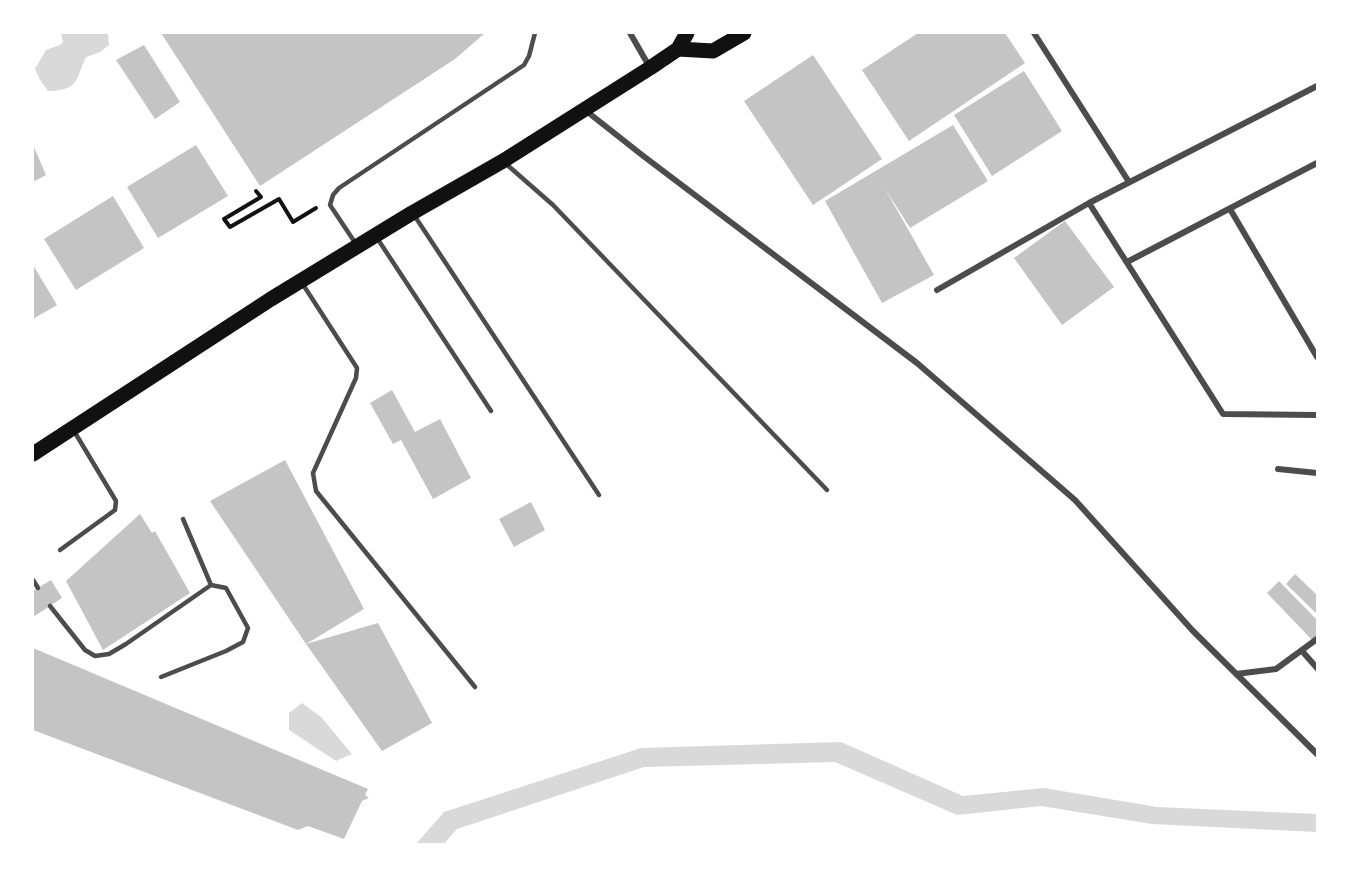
<!DOCTYPE html>
<style>
body{margin:0}
#map{position:relative;width:1350px;height:877px;overflow:hidden;background:#fff;font-family:Literata,serif}
canvas{display:block}
.frame{position:absolute;inset:0;border:34px solid #fff;pointer-events:none}
</style>
<div id="map">
<canvas width="1350" height="877"></canvas>
<div class="frame"></div>
</div>
<script>
const context = document.querySelector('canvas').getContext('2d');
context.lineJoin = 'round';
function paint(path, color) { context.fillStyle = color; context.fill(path, 'evenodd'); }
function strokePath(path, color, width, dash) { context.strokeStyle = color; context.lineWidth = width; context.lineCap = dash ? 'butt' : 'round'; context.setLineDash(dash || []); context.stroke(path); }
const water = new Path2D(`
 M61,33H108L109,45L100,52L86,57C75,81 79,90 48,91L40,80L35,69L46,50L60,45L63,42Z
 M302,703L321,717L352,754L336,761L289,730V713Z
 M841,742L963,796L1044,788L1157,807L1317,814V832L1152,824L1041,806L957,815L835,762L644,767L457,829L444,844H416L444,812L641,748Z`);
const building = new Path2D(`
 M161,33H485L455,59L260,186Z
 M918,33H1005L1025,63L909,141L862,70Z
 M144,45L180,102L155,119L116,60Z
 M813,55L882,159L813,205L744,101Z
 M1024,71L1062,131L992,176L954,115Z
 M953,125L988,181L910,228L884,187L934,275L882,303L825,201Z
 M33,145L46,175L33,182Z
 M196,145L228,196L158,238L127,187Z
 M113,196L144,248L76,290L44,239Z
 M1065,221L1114,287L1062,325L1014,258Z
 M33,265L57,305L33,319Z
 M392,390L415,432L440,419L471,478L433,499L401,440L393,444L370,403Z
 M285,460L364,609L306,644L378,623L432,723L382,751L306,644L210,501Z
 M531,502L545,530L514,547L499,519Z
 M140,514L152,533L155,531L190,593L103,650L66,581Z
 M1295,574L1317,595V614L1286,584Z
 M51,580L62,598L33,617V591Z
 M1279,581L1317,620V635L1312,640L1267,593Z
 M33,648L368,789L365,795L369,798L362,801L344,839L308,826L298,830L33,730Z`);
const path = new Path2D(`
 M256,191L261,197L224,219L230,227L279,199L293,222L316,208`);
const service = new Path2D(`
 M505,163L553,205L827,490
 M414,215L599,495
 M377,238L491,411
 M356,244L330,205L333,195L339,188L524,65L529,56L535,33
 M302,283L357,368L356,378L313,473L316,491L475,687
 M183,519L211,585
 M60,550L115,510L116,501L74,431
 M33,580L38,588
 M50,606L85,650L95,656L109,654L126,644L211,585L226,588L248,628L243,642L226,651L161,677`);
const minor = new Path2D(`
 M630,33L649,66
 M1034,33L1129,182
 M585,110L642,155L917,363L1075,500L1193,631L1317,754
 M1089,203L1223,414L1317,415
 M1230,209L1317,357
 M1127,262L1317,163
 M937,290L1089,203L1317,86
 M1278,469L1317,473
 M1302,651L1317,668
 M1236,674L1276,669L1317,639`);
const primary = new Path2D(`
 M678,49L713,51L744,33
 M33,454L271,299L412,213L503,161L650,68L678,49L687,33`);
paint(water, '#d9d9d9');
paint(building, '#c4c4c4');
strokePath(path, '#111', 4);
strokePath(service, '#4c4c4c', 4.5);
strokePath(minor, '#4c4c4c', 6);
strokePath(primary, '#111', 15);
</script>
